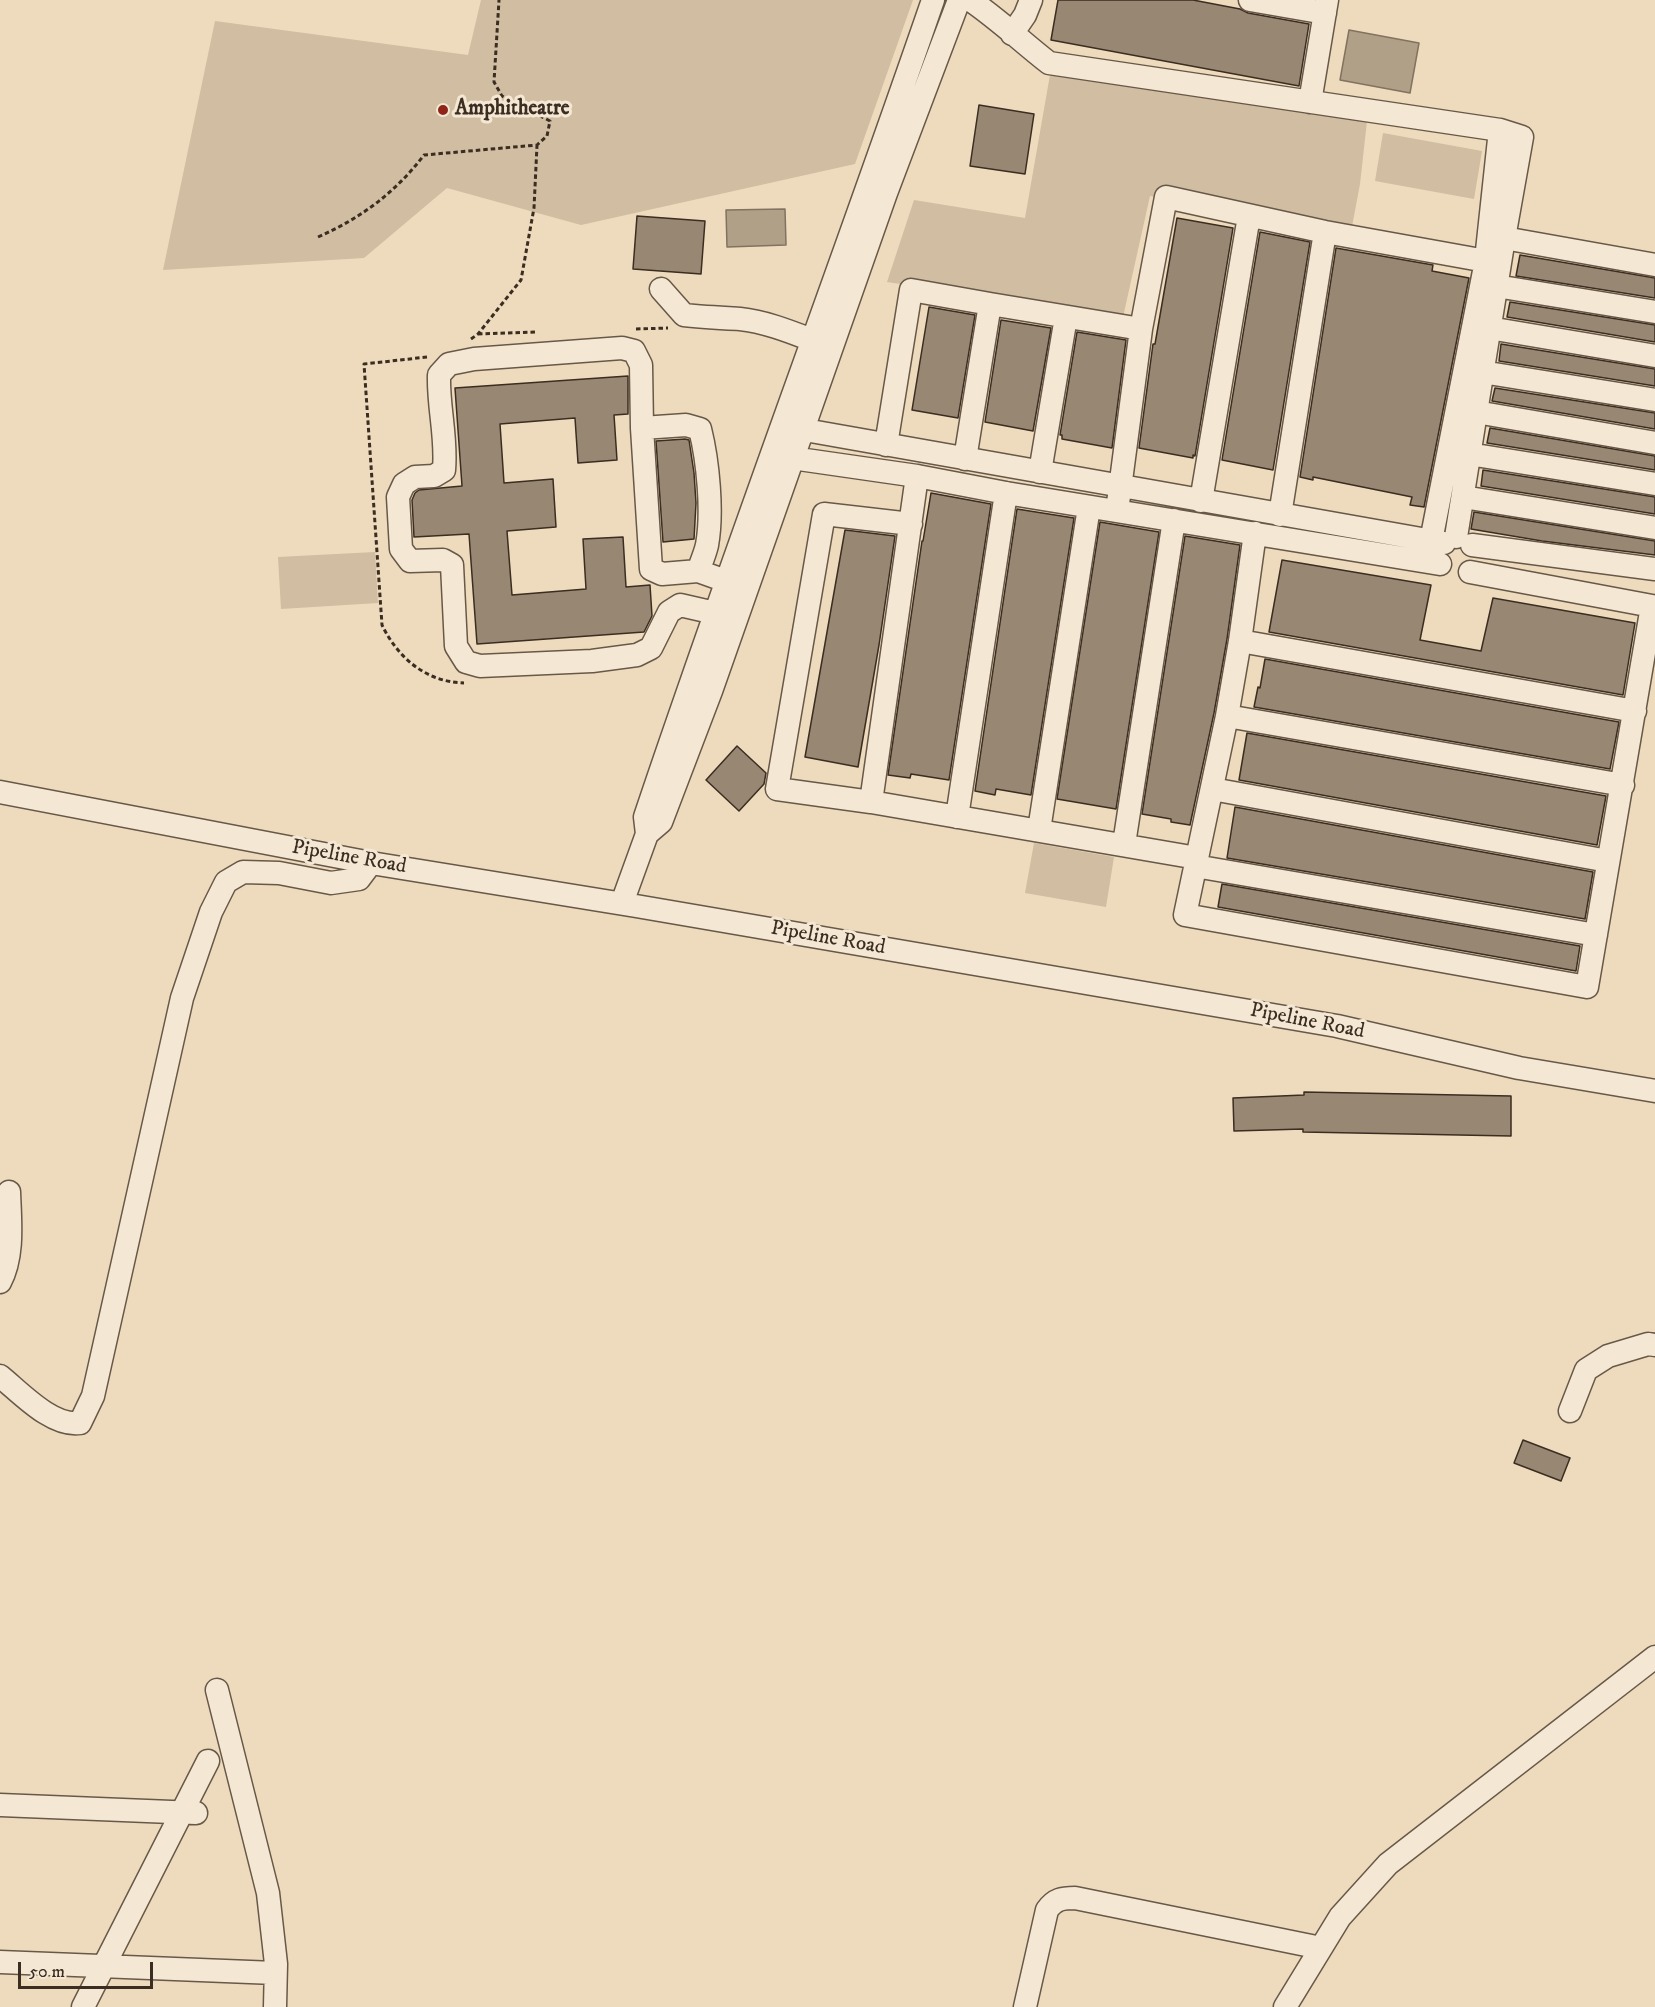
<!DOCTYPE html>
<style>
body{margin:0}
#map{position:relative;width:1655px;height:2007px;overflow:hidden;background:#eedbbd;font-family:"IM FELL DW Pica",serif}
canvas{display:block}
.scale{position:absolute;left:18px;top:1962px;width:135px;height:27px;box-sizing:border-box;border:3px solid #3b2d21;border-top:0;padding-left:8px;font-size:18px;line-height:21px;white-space:nowrap;color:#3b2d21;-webkit-text-stroke:4px #f4e8d4;paint-order:stroke}
</style>
<div id="map">
<canvas width="1655" height="2007"></canvas>
<div class="scale">50 m</div>
</div>
<script>
const context = document.querySelector('canvas').getContext('2d');
context.lineJoin = 'round';
function paint(path, color) { context.fillStyle = color; context.fill(path, 'evenodd'); }
function strokePath(path, color, width, dash) { context.strokeStyle = color; context.lineWidth = width; context.lineCap = dash ? 'butt' : 'round'; context.setLineDash(dash || []); context.stroke(path); }
function drawText(font, color, halo, rows, align = 'center') {
  context.font = font + ' "IM FELL DW Pica",serif'; context.lineWidth = 6; context.setLineDash([]); context.textBaseline = 'middle'; context.strokeStyle = halo; context.fillStyle = color; for (const [text, x, y, turn = 0] of rows) {
    context.save(); context.translate(x, y); context.rotate((+turn || 0) * Math.PI / 180); context.textAlign = isNaN(turn) ? turn : align; if (halo) context.strokeText(text, 0, 0); context.fillText(text, 0, 0); context.restore();
  }
}
const green = new Path2D(`
 M481,0H913L855,164L581,225L447,188L364,258L163,270L215,21L468,55Z
 M1051,69L1367,121L1360,184L1351,232L1150,196L1123,317L887,282L914,200L1025,218Z
 M1383,133L1482,151L1474,199L1375,181Z
 M375,552L378,603L281,609L278,557Z
 M1034,843L1114,857L1106,907L1025,893Z`);
const water = new Path2D(`
 M1349,30L1419,43L1410,93L1340,80Z
 M785,209L786,245L727,247L726,210Z`);
const building = new Path2D(`
 M1058,0H1193L1240,9L1248,13L1309,24L1299,86L1051,40Z
 M979,105L1034,114L1025,174L970,166Z
 M637,216L705,221L701,274L633,269Z
 M1177,218L1233,228L1195,456L1193,455V458L1139,448L1153,344H1155Z
 M1260,232L1310,242L1273,470L1222,460Z
 M1336,248L1433,265L1432,271L1469,278L1424,507L1410,505L1412,497L1313,477V480L1300,477Z
 M1520,255L1655,278V298L1516,276Z
 M1510,302L1655,325V342L1507,317Z
 M929,307L975,315L958,418L912,410Z
 M1001,320L1051,328L1033,431L985,422Z
 M1077,332L1126,340L1112,448L1062,439V435H1060Z
 M1501,344L1655,369V386L1499,361Z
 M628,376V414L614,415L617,460L578,463L575,418L500,424L504,483L553,479L556,527L507,531L512,595L586,589L583,539L623,537L626,587L650,585L652,616L644,632L477,644L469,534L414,537L412,500L415,493L419,490L462,486L455,388Z
 M1495,388L1655,413V429L1492,401Z
 M1490,428L1655,456V470L1487,443Z
 M685,439L689,440L694,473L696,503L694,539L663,542L656,441Z
 M1483,470L1655,497V514L1481,486Z
 M931,493L991,504L949,780L911,774L910,778L888,775L922,541H923Z
 M1017,509L1074,518L1031,795L996,789L995,795L975,791Z
 M1474,512L1655,541V555L1542,541L1471,529Z
 M1100,522L1159,532L1116,809L1057,799Z
 M845,530L895,536L879,645L858,767L805,757Z
 M1185,536L1240,545L1227,639L1214,713L1190,825L1171,822V819L1142,814Z
 M1282,560L1431,585L1420,640L1481,651L1493,598L1635,623L1623,695L1269,632Z
 M1265,659L1619,722L1610,769L1254,707L1258,687L1260,688Z
 M1247,733L1606,796L1597,845L1239,780Z
 M737,746L766,773L764,784L739,811L706,780Z
 M1235,807L1593,872L1585,919L1227,858Z
 M1222,884L1580,946L1576,971L1218,907Z
 M1304,1092L1511,1096V1136L1303,1132V1129L1234,1131L1233,1098L1304,1095Z
 M1523,1440L1570,1458L1561,1481L1514,1463Z`);
const path = new Path2D(`
 M318,237C361,218 395,193 424,155L537,145L547,136L550,121L502,96L494,82L499,0
 M636,329L668,328
 M478,334L536,332
 M471,339L478,334L521,280L534,208L537,145
 M427,357L364,364L382,625C398,658 426,682 464,683`);
const minor = new Path2D(`
 M970,0C998,19 1022,42 1049,63L1500,130L1522,137L1504,238L1456,537
 M1250,0L1325,13
 M1012,34L1025,15L1031,0
 M1310,102L1327,0
 M1504,238L1655,265
 M1486,260L1500,130
 M1496,286L1655,312
 M661,289L684,315C703,317 722,318 740,319C769,322 798,335 825,345
 M1489,328L1655,356
 M1482,372L1655,400
 M1476,412L1655,443
 M788,427L1444,543
 M642,428L686,425L700,429C708,461 713,512 707,545C705,554 701,563 698,571
 M886,445L911,290L990,304
 M1469,454L1655,484
 M778,456L917,476L1006,493L1440,564
 M965,459L990,304L1141,329
 M1040,472L1066,317
 M917,476L871,802L1197,858
 M1463,497L1655,528
 M1201,501L1249,216
 M1117,511L1141,329L1166,197L1325,232L1486,261L1431,541
 M1280,515L1325,232
 M1255,533L1240,641L1227,716L1185,915L1587,987L1652,606L1470,572
 M1472,545L1655,569
 M715,613L680,605L669,612L651,648L637,655L592,661L480,666L466,662L456,646L452,565L443,560L410,561L401,549L398,497L404,484L415,477L434,476L444,470C447,436 438,408 439,375L449,364L474,359L622,348L634,351L641,365L642,428L651,569L662,574L698,571L726,581
 M1240,641L1635,711
 M1227,716L1623,785
 M1212,789L1608,861
 M0,792L371,863L636,906L1337,1026L1519,1068L1655,1091
 M871,802L777,789L824,514L911,524
 M957,817L1006,493
 M1039,830L1089,507
 M647,834L661,822L711,691L886,193L959,0
 M1124,844L1174,520
 M1195,866L1596,935
 M622,903L647,834L645,817C737,543 839,273 933,0
 M0,1282C14,1256 10,1221 9,1192
 M0,1376C21,1393 52,1427 80,1423L93,1396L182,998L211,912L226,882L243,872L279,873L331,883L359,879L371,863
 M1570,1411L1586,1370L1608,1356L1648,1344L1655,1345
 M217,1690L268,1893L276,1964L275,2007
 M0,1805L196,1813
 M0,1962L275,1973
 M83,2007L208,1761
 M1025,2007L1047,1910C1055,1899 1062,1898 1075,1898L1321,1948
 M1285,2007L1340,1917L1388,1864L1655,1657`);
const markers = [
 [443,110,6,"#8f2418"]
];
const poiNames = [
 ["Amphitheatre",455,110]
];
const streetNames = [
 ["Pipeline Road",349,858,10],
 ["Pipeline Road",828,939,10],
 ["Pipeline Road",1307,1022,11]
];
paint(green, '#d0bda2');
paint(water, '#b1a088');
strokePath(water, '#82725f', 1.5);
paint(building, '#988772');
strokePath(building, '#3b2d21', 1.5);
strokePath(minor, '#685848', 25);
strokePath(path, '#3b2d21', 3, [4.5, 3]);
strokePath(minor, '#f4e8d4', 22);
for (const [x, y, r, color] of markers) { const dot = new Path2D(); dot.arc(x, y, r, 0, 2 * Math.PI); context.fillStyle = color; context.fill(dot); strokePath(dot, '#f4e8d4', 2); }
drawText('bold 21px', '#3b2d21', '#f4e8d4', poiNames, 'left');
drawText('21px', '#3b2d21', '#f4e8d4', streetNames);
</script>
